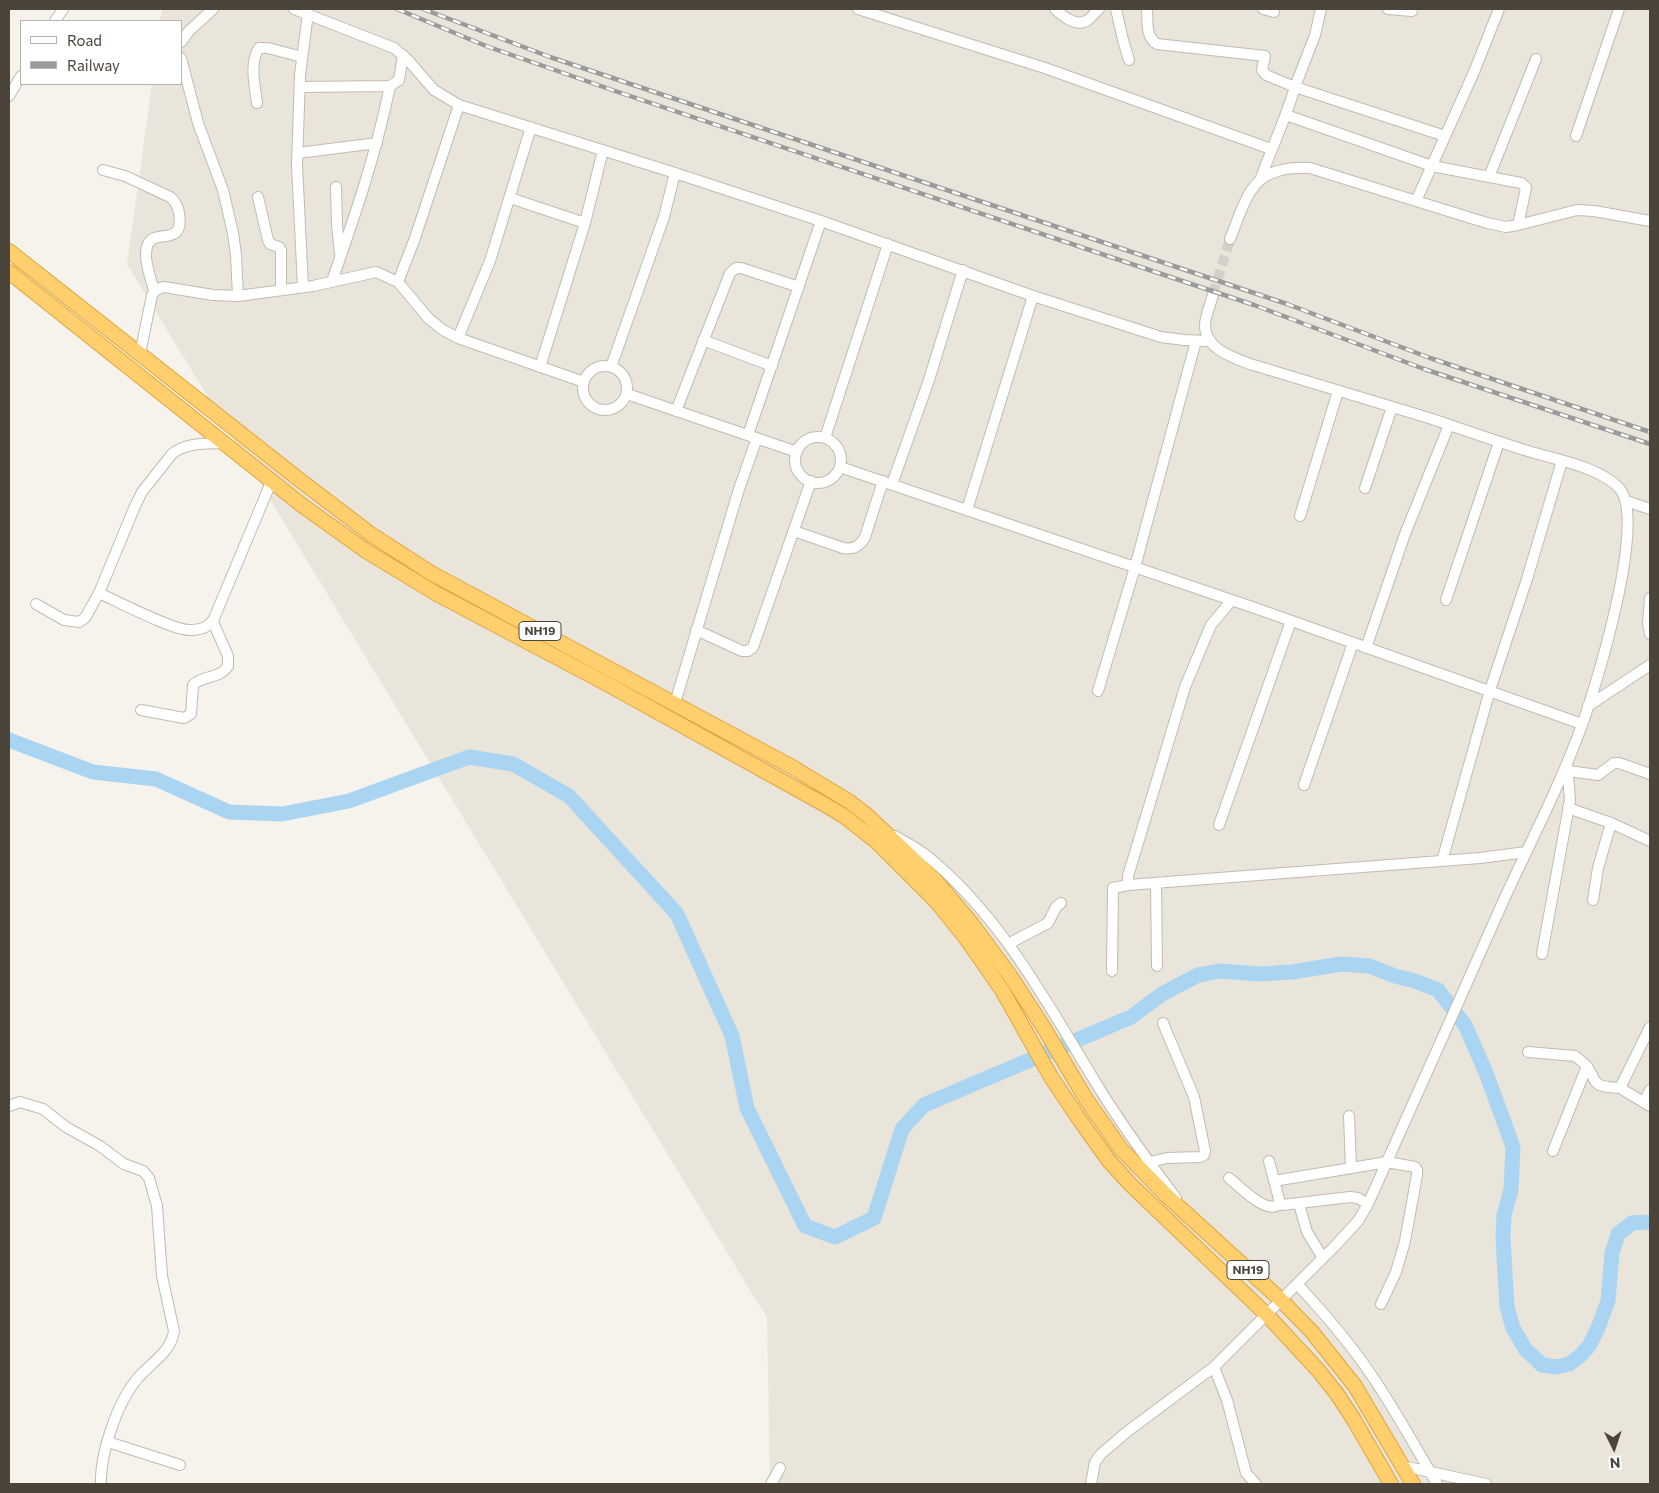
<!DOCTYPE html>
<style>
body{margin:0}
#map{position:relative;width:1659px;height:1493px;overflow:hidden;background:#f6f3ec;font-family:Commissioner,sans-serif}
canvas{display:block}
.frame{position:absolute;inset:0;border:10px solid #4b4439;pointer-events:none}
.legend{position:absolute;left:20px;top:20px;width:162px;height:65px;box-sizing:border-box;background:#fff;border:1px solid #b7b4b0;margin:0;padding:6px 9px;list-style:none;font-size:15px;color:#4b4439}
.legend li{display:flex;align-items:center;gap:10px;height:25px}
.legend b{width:25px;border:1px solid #b7b4b0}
.north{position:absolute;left:1589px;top:1423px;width:50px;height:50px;-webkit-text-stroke:4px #fff;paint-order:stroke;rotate:176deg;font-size:14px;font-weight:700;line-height:20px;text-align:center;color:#4b4439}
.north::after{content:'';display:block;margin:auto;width:18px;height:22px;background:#4b4439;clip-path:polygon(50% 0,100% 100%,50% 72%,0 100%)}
</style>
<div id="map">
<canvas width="1659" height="1493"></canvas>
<div class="frame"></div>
<ul class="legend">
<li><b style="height:6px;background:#fff"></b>Road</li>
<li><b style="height:6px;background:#9a9a9a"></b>Railway</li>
</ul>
<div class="north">N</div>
</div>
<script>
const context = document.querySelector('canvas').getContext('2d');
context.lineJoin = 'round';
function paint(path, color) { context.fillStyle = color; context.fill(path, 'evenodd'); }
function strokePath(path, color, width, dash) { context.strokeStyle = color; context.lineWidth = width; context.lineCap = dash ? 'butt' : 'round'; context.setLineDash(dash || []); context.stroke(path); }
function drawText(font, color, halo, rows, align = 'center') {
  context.font = font + ' Commissioner,sans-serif'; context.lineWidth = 4; context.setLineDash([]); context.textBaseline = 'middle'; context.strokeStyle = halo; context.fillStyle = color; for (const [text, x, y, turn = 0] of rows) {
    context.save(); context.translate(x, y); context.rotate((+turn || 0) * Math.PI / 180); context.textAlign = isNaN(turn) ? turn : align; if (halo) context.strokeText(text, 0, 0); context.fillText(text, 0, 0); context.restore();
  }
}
const residential = new Path2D(`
 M162,9H1650V1484H770L767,1318L127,264L152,84H181V21H160Z`);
const river = new Path2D(`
 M9,740L93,772L156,779L229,812L282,814L349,801L469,757L513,764L569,796L677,914L732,1036L747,1108L805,1226L835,1237L874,1218L902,1129L924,1105L1131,1017L1162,994L1198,975L1220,971L1261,974L1292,972L1341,964L1369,966L1395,976L1415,981L1438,990L1465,1025L1486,1073L1513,1147L1511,1190L1504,1215L1503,1238L1507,1307L1513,1328L1525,1349L1542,1365L1556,1367L1569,1364L1580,1356L1589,1346L1598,1328L1608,1301L1612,1253L1618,1234L1632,1223L1650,1222`);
const minorTunnel = new Path2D(`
 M1213,294L1230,239`);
const minor = new Path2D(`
 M294,9L394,48L408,60L434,90L459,105L675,173L821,221L1033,296L1161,337L1184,340L1209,341
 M858,9L1045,68L1271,149
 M1055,9C1063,16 1076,28 1088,20C1092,17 1095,12 1099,9
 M1116,9L1123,40L1129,60
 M1147,9C1148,21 1145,37 1157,44L1265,56L1262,70L1266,75L1295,87C1286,118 1272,147 1261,178
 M1263,9L1274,12L1273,9
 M1321,9L1315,35L1295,87L1445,136
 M1388,9L1412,11
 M55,21L63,9
 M181,42L189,31L213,9
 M181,58L198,123L223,190L233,233L236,255L238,296
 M300,87L390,86L399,80L403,55
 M9,96L21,76
 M257,103C255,86 249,63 259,48H268L302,57
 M1286,115L1432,166L1521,183L1526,187L1525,193L1518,225
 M1576,136L1619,9
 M298,153L377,143
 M103,170L125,176L170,197C175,201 178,206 179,213C185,248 155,228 148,244C142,257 151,278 154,291
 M1489,177L1536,59
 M336,187L337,225L340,254
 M258,197L268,240L270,244L279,247L281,250V290
 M510,198L585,223
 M1416,201L1474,72L1499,9
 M1230,239C1248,194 1252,165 1310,168L1487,223L1506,227L1518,225L1577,210L1594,211L1650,221
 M332,281C355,216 376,154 390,86
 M398,282L415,238L459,105
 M303,287L297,165L300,75L308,13
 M458,338L490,261L531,127
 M703,340L772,366
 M140,354L152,295C155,290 158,288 164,287L213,295L238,296L313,286L376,272L398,282L429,319L443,330L458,338L584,382
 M583 388a22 22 0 1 1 44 0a22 22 0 1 1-44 0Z
 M540,367L585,223L603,150
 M611,367L664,217L675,173
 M627,394L797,452
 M676,411L730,273L736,268H741L799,287
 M748,435L821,221
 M795 460a23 23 0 1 1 46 0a23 23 0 1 1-46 0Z
 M825,438L888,244
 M840,467L1255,608L1582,724
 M892,484L928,383L963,270
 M1365,488L1392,407
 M1626,501L1650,509
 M967,510L1033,296
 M1300,516L1338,391
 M794,531L843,548C854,550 860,546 865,537L883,481
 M99,593C117,601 174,631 190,630C201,630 211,627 215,616L272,480
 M1650,598L1648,623L1650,634
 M1446,600L1499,442
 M36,604L64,620L79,622L85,618L99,593L135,506L142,492L172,454C186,442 207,444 225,443
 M696,630L742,651H748L753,647L811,481
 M1366,648L1405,534L1449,425
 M1098,691L1135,567L1196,341
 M675,703L739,489L757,438
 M1588,706L1650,665
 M141,710L184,718L191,714L193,685C203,675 220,679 228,666V656L213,622
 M1568,771L1598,775L1614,763H1619L1650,774
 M1304,785L1353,643
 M1568,808L1611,823L1650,841
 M1219,825L1291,621
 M895,836C905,842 917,848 927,856C1001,916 1047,1003 1096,1083C1120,1123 1148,1161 1176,1198
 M1442,861L1490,690L1527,579L1562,461
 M1156,884L1157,966
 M1128,885V876L1185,687L1211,625L1232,600
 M1593,900L1598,868L1611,823
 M1008,944L1048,923L1056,907L1061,903
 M1542,954L1570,800L1567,764
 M1112,971L1113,888L1128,885L1480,858L1526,852
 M1528,1052L1575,1056L1587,1066L1595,1081L1599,1085L1608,1087L1620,1088L1650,1106
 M1620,1088L1650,1027
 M1644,1102L1650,1090
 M9,1106L20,1102L43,1109L66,1127L100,1146L124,1164L143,1171L149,1178L157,1206L162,1276L174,1331C171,1353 150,1363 137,1379C117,1403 100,1454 101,1484
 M1349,1116L1351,1168
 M1553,1151L1587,1066
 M1269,1161L1280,1203L1282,1205L1350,1197L1358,1198L1368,1204
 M1150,1162L1167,1158L1200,1157L1204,1155L1205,1151L1194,1097L1163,1023
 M1229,1178C1239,1186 1268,1217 1280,1203
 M1274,1181L1387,1162L1415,1167L1417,1170V1175L1405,1241L1396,1272L1381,1304
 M1299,1204L1307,1232L1323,1258
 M1297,1284C1324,1313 1350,1343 1372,1376C1396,1411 1416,1448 1437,1484
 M1214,1367L1227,1400L1246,1473L1256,1484
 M108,1442L180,1465
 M1403,1466L1486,1484
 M771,1484L780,1468
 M1091,1484L1095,1462L1101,1454L1128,1431L1214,1367L1335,1246L1358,1221L1368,1204C1415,1101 1460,998 1506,895C1532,839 1561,783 1582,725C1596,686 1648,518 1619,488C1598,466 1556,460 1528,451C1495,441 1462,429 1429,418C1369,400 1310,382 1250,364C1232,357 1205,349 1205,325C1205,316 1211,304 1213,294`);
const highway = new Path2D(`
 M9,251L301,481L372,535L431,573L794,768L850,802L868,816L935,880L972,924L1011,977L1044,1028L1086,1099L1121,1149L1166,1195L1281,1300L1312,1332L1355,1386L1413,1484
 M9,272L303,506L366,551L437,594L609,685L820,802L844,816L877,842L936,901L965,937L1002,990L1051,1077L1077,1116L1109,1161L1130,1184L1267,1315L1318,1370L1337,1394L1354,1420L1391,1484`);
const rail = new Path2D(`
 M397,9L486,46L615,91L1254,305L1424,369L1650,444
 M423,9L550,57L1287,304L1430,358L1650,432`);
const shields = [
 [540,631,42],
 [1248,1270,42]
];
const shieldNames = [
 ["NH19",540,631],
 ["NH19",1248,1270]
];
paint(residential, '#eae5da');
strokePath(river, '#a9d4f2', 15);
strokePath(minorTunnel, '#d4d0c8', 10, [10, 5]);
strokePath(minor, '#c2bbae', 12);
strokePath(highway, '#e0a43c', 16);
strokePath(minor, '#fff', 10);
strokePath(highway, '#ffcf6e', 14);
strokePath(rail, '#9a9a9a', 4.5);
strokePath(rail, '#fff', 2.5, [8]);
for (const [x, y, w] of shields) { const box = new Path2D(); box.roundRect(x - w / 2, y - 9.5, w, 19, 4); context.fillStyle = '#fff'; context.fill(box); strokePath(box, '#4b4439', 1); }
drawText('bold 12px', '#4b4439', null, shieldNames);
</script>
